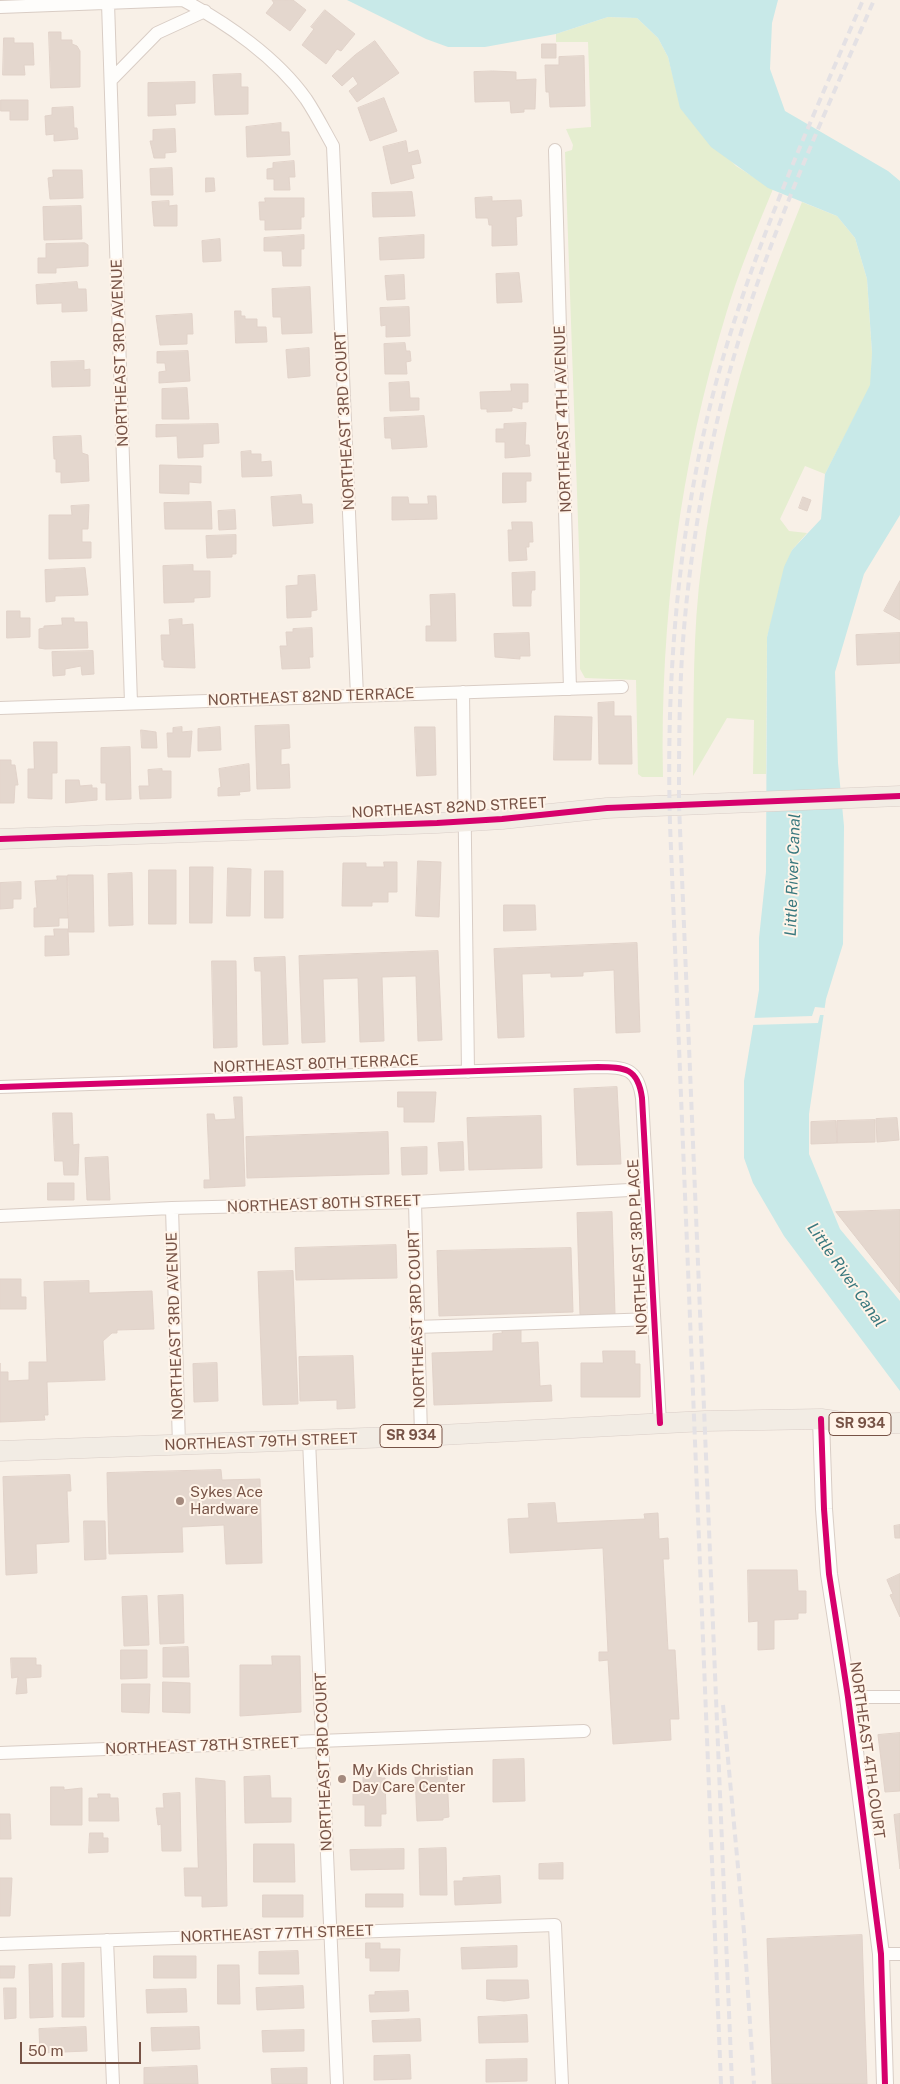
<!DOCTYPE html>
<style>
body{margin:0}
#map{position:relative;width:900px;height:2084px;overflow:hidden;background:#f8f0e7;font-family:"Public Sans",sans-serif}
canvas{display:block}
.scale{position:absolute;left:20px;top:2042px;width:121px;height:22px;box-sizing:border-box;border:2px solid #775346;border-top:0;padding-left:6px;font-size:15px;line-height:18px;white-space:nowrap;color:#775346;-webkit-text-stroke:4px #fff4e9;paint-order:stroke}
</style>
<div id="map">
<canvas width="900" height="2084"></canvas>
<div class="scale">50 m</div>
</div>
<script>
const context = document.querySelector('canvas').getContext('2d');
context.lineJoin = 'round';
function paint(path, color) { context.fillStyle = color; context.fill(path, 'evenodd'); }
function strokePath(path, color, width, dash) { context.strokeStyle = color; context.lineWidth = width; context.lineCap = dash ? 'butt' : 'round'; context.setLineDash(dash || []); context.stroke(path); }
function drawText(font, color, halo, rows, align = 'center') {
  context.font = font + ' "Public Sans",sans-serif'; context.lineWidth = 4; context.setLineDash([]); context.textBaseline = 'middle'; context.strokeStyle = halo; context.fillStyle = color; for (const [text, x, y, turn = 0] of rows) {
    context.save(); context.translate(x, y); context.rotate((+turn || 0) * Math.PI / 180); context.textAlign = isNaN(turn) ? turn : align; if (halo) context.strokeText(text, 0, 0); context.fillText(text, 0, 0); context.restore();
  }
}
const green = new Path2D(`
 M608,17L637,18L658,38L668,57L681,108L736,166L773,189C756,230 739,271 726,314C680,464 660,620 663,777H642L638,774L636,680L585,678L580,669V578L565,152L572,150L573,145L566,129L591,127L588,42H556V34Z
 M802,202L837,216L855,238L867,279L872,353L871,385L825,474L805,466L780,519L789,531L807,533L792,550L767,637L766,774H753L754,720L727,718L693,776C694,704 692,632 702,561C713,478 732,394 759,315C772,277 787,239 802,202Z`);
const water = new Path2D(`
 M347,0H778L772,23L770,69L785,111L888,171L900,181V515L864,574L835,672L838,763L844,826L843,944L826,999L809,1114V1154L840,1229L900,1301V1391L784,1236L753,1183L744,1158V1081L759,990V938L766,872L767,637L784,567L792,550L821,519L825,474L870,385L872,353L867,279L855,238L837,216L768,188L711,147L680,108L668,57L658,38L637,18L608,17L556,34L485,47H448L426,39Z`);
const pier = new Path2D(`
 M815,1007L825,1008L824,1015H820L818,1023L751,1025L752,1018L812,1016Z`);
const building = new Path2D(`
 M293,0L306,10L290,31L266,13L274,3L272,0Z
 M325,10L355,34L341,51L337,49L326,64L302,45L314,29L311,27Z
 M49,32H61V40H72V44L77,46L80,51V87L51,88Z
 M4,38H14V43H33L34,65H24L25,75H3Z
 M375,41L399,73L357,102L349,91L358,84L353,76L342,86L332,76L355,55Z
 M542,44H556V58H542Z
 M584,56L585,106L550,107L549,92H546L545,65H559V57Z
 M493,71L516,72V80L536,79L535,109H524V112L511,113L510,101L475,102L474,72Z
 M241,74V87H248V114L215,115L213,75Z
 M195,82V103L175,104L176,115L148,116V83Z
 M384,98L397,131L370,141L358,108Z
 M1,100H28V120H10V111H1Z
 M73,107L74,128H77L78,139L54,141V134L46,135L45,116L52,115V108Z
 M281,123V132H289L290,155L247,157L246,127Z
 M175,129L176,152L165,153V158H154L150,141H153V130Z
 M406,141L408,153L418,150L421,163L411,165L414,178L391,184L383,147Z
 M294,161L295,177H289L290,190H274V179H267V169L273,168V163Z
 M172,168L173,195H151L150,169Z
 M53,170H82L83,198L50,199L48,178L53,177Z
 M206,178H214L215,191L206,192Z
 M412,192L415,216L373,217L372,193Z
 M492,197V201L521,200L522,216L516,217L517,245L492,246V225H489L488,218H476L475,198Z
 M265,198H304V217H301V229L265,230V220H260L259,202H265Z
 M169,201V206L177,205V226H154L152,202Z
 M81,206L82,239L44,240L43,207Z
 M304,235V249H301V266H283L282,251H264V238Z
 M424,235V258L380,260L379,238Z
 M220,239L221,261L203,262L202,241Z
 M85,243L88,245V266L56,268V273H38V258H46V244Z
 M519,273L522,302L497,303L496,274Z
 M404,275L405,299L387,300L385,276Z
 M77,282L78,289H86L87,311L62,312V303L37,304L36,285Z
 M310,287L312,333L282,334L281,317H273L272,289Z
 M409,307L410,336L386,337V325L381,326L380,308Z
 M235,311H241V316H245V319H257V327H266L267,342L236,343Z
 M192,314L193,334H187V344L160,345L156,316Z
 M405,343L406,351H410L411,361L406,362L407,374H385L384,344Z
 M309,348L310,376L288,378L286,350Z
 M188,351L190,381L159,383V372L166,371L165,363H157V352Z
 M84,361V370L90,369V386L52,387L51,362Z
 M409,382L410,398H419V410L390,411L389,383Z
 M511,384H528V402H522V409L512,407V411L487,412V409H481L480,392L511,391Z
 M187,388L189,419H162V389Z
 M424,416L427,447L392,449L391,438H385L384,418Z
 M526,423L525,445H529L530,456L505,458V442H496V429H504V424Z
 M218,424L219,443L203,444V457L178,458L177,436L156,437V425Z
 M81,436L82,453L88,455L89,481L61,483V472H56V459H54L53,437Z
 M251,451V454H261V462L271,461L272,476L242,477L241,452Z
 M160,465L201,466V483L189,482V494L160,493Z
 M503,473H531V481H526V502L503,503Z
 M301,495L302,504H312L313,523L273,526L271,497Z
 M428,496H436L437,519L392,520V497H408L409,504H428Z
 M803,497L811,500L807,511L799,508Z
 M211,502L212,529H165L164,503Z
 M89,505L88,529H82V542H91V558L49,559V515H72L71,506Z
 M235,510L236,529L219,530L218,511Z
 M512,522H532L533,542H529V547H526L527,560L509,561L508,530H512Z
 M236,535V554H232V557L207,558L206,536Z
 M193,565V571H210V597L194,598V602L164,603L163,566Z
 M85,568L88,595L55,596V601L46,602L45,570Z
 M535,572V590H532L531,594V606H513L512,573Z
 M315,575L317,610L311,611V617L287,618L286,586L298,585V576Z
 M900,581V620L884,611Z
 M455,594L456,641H426V626H431L430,595Z
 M7,611H20V618H30V637L7,638Z
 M62,618H74V622H87L88,648L45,649L39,648V629L44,628V626L62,625Z
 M182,619V625L193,624L195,668L164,667V660H162L161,635H170L169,620Z
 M312,628L313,657H309L310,668L282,669L280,646H287L286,632H293V629Z
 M529,633L530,656H520V659L495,657L494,634Z
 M900,633V663L857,665L856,635Z
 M93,651L94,674L82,675L81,666L65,669V675L53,676L52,652Z
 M614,702V716H631L632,764H599L598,703Z
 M555,716L592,717L591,760H554Z
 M289,725L290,748L281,749V765L289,764L290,788L257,789L255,726Z
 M182,727V732L192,731L190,757H168L167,733H173V728Z
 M220,727L221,750L198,751V729Z
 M415,727H435L436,775L417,776Z
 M141,730L156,732L157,748H142Z
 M34,742H57V773H52V799L28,798V769H34Z
 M130,747L131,799L106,800V783H101V748Z
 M0,760H11V765H15L18,785H15L14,803H0Z
 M249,764L250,791L239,792L240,795L218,796V788L221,787L219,769Z
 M162,769V771H171V798L140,799L139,786H149L148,770Z
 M66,780H79L80,786L92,785V788H97V800L66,803Z
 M418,861L441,862L439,917L416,916Z
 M384,862H397V892H388V902H372V906H342L343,863H366V867H384Z
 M190,867H213L212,923H190Z
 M228,868L251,869L250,916H227Z
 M149,870H176V924H149Z
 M265,871H283V918H265Z
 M132,873L133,925L109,926L108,874Z
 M68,875H93L94,932H69Z
 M57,876H67L68,918H59V926L34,927V908H37L35,881L57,880Z
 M21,882V899H13V908L0,909V883Z
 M504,905H535L536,930L504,931Z
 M54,929H68L69,955L45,956V936H54Z
 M637,943L640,1032L616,1033L614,970L583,972V976L551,977V973L522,974L524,1037L498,1038L494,949Z
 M438,951L442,1040L418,1041L416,976L382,977L384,1041L360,1042L358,978L323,979L325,1042L302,1043L299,956Z
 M285,957L288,1044L263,1045L261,971H255L254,958Z
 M212,961H236L237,1047L214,1048Z
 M617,1087L621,1164L577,1165L574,1089Z
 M398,1092H436L434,1122H404V1107H398Z
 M234,1097H242L245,1186L204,1188V1180H210L207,1114H214L215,1120L235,1119Z
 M53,1113H72L73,1145L79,1144L78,1175H64L63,1161H55Z
 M541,1116L542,1168L469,1170L467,1118Z
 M897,1118L899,1140L877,1142L876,1119Z
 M875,1120V1142L837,1143V1121Z
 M836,1121L837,1143L811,1144V1122Z
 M388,1132L389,1174L247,1178L246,1137Z
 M463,1142L464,1170L440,1171L438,1143Z
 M427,1147V1174L402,1175L401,1148Z
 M108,1157L110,1200H87L85,1158Z
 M48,1183H74V1200H48Z
 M900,1210V1293L836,1212Z
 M612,1212L615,1314L580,1315L577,1213Z
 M396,1245L397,1278L296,1280L295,1248Z
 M571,1248L573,1312L439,1316L437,1251Z
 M293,1271L298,1404L263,1405L258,1272Z
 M0,1279H21V1297H26V1309H0Z
 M89,1281V1293L152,1291L154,1329L117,1330V1333H112L103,1341L105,1380L47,1382L48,1415H44L45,1420L0,1422V1363V1372H8V1381L29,1380V1362H47L44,1282Z
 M502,1330H521V1343L538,1342L540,1386L551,1385L552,1401L434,1405L432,1353L493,1351V1334L502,1333Z
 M603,1351H635V1364H640V1397H581V1363H603Z
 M353,1356L355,1408L337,1409V1400L300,1401L299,1357Z
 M217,1363L218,1401L194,1402L193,1364Z
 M221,1470L222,1480L260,1479L262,1563L226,1564L224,1525L182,1527L183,1552L109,1554L107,1473Z
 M70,1475L71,1491H67L69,1542L36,1544L37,1573L6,1575L3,1477Z
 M555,1503L557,1523L645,1519L644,1514L658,1513L659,1539L668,1538L669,1559H663L668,1650H675L679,1719H670L671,1740L613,1744L608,1660L599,1661V1652H608L603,1548L510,1553L508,1519L529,1518L528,1504Z
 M84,1521H105L106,1559L85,1560Z
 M900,1525V1538H895L894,1526Z
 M748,1570H797L798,1591H806V1613H798V1619L774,1620V1649L758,1650V1621L749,1622Z
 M900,1574V1617L890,1595L893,1594L887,1580Z
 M183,1595L184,1643L160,1644L158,1596Z
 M147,1596L149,1645L124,1646L122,1597Z
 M188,1647L189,1677H163V1648Z
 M121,1650H147V1678L121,1679Z
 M272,1656H300L301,1712L240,1716V1665H272Z
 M11,1658H36V1665H41V1677L26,1678L27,1693L16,1694L18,1677L12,1678Z
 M163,1682L190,1683V1713L163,1712Z
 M122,1684H150L149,1713L122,1712Z
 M900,1733V1791L885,1792L878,1735Z
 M524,1759L525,1801L493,1802V1760Z
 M380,1771L381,1778H385L386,1814H381V1826H365V1805H353V1791H363V1772Z
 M447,1773L449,1817L443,1818V1820L417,1821L415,1775Z
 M270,1776L271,1798H291V1822L245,1823L244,1777Z
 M196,1778L225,1781L227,1906L202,1907V1896H185L184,1868H198Z
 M51,1787H64V1790L82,1788V1825H51Z
 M180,1793L181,1851H162L161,1824L158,1825L156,1808H164L163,1794Z
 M98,1794H110V1798H118L119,1821H89V1798H98Z
 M0,1814H10L11,1839H0Z
 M900,1814V1869L894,1815Z
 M90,1833H103V1838H108V1852L89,1853Z
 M254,1844H294L295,1882H254Z
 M446,1848L447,1895H420L419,1849Z
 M404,1849V1869L351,1870L350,1850Z
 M563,1863V1879H539V1864Z
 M500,1876L501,1903L455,1905L454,1881H463V1878Z
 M0,1878H12L10,1916H0Z
 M366,1894H403V1907H366Z
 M263,1895H303V1917H263Z
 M862,1935L867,2084H772L767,1939Z
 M366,1943H380V1949H400L399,1971H370V1958H366Z
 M517,1946V1967L462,1969L461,1948Z
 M298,1951L299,1974H259V1952Z
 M154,1956H196V1978H154Z
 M84,1963V2017H62V1964Z
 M52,1964L53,2017L30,2018L29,1965Z
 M218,1965H239L240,2004H218Z
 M0,1966H15L14,1978H0Z
 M487,1980H528L529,1998L504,2001L487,1999Z
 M303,1986L304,2008L257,2010L256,1988Z
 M4,1988H16V2018L5,2019Z
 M186,1989L187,2012L147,2013L146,1990Z
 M408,1991L409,2011L370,2012L369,1995H375V1992Z
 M527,2015L528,2042L479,2043L478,2017Z
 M420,2019L421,2041L373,2042L372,2021Z
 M86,2027L87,2051L40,2053L39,2029Z
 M199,2027L200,2049L152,2051L151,2028Z
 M304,2030V2051L263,2052L262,2031Z
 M410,2055L411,2079L374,2080V2056Z
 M527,2059V2081L486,2082V2060Z
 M197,2066L198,2084H144V2068Z
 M307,2068V2084H272L271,2069Z`);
const minor = new Path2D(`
 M108,3L131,703
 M0,7L183,0C227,23 277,58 306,99C316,114 324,130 333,146L357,696
 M111,80L157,33L205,11
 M555,150L570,689
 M463,692L468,1072
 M0,708L622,687
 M0,1087L598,1067C625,1067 638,1068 642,1098L660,1423
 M415,1202L421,1436
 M172,1208L179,1445
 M0,1216L172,1208L415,1202L647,1189
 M416,1327L654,1319
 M309,1440L337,2084
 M848,1697H900
 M0,1753L584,1731
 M107,1940L113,2084
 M0,1944L555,1925L562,2084
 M881,1954H900`);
const tertiary = new Path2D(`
 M821,1419L824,1509L829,1574L848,1697L881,1954L885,2084`);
const primary = new Path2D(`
 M0,839L437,823L502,819L607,808L900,796
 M0,1451L421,1436L705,1421L821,1419L855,1424L900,1423`);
const rail = new Path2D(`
 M723,1705L744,1932L754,2084
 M721,2084L670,824C666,681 677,541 711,402C746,263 807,131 863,0
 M732,2084L679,805C679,750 679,696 683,641C689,562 702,482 721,405C755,265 817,132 874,0`);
const cycleway = new Path2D(`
 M0,839L437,823L502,819L607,808L900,796
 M0,1087L598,1067C625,1067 638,1068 642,1098L660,1423
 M821,1419L824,1509L829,1574L848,1697L881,1954L885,2084`);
const markers = [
 [180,1501,5,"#a48a7e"],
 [342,1779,5,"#a48a7e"]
];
const shields = [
 [860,1424,62],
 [411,1436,62]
];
const shieldNames = [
 ["SR 934",860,1424],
 ["SR 934",411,1436]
];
const streetNames = [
 ["NORTHEAST 3RD AVENUE",120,353,-92],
 ["NORTHEAST 4TH AVENUE",563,419,-92],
 ["NORTHEAST 3RD COURT",345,421,-93],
 ["NORTHEAST 82ND TERRACE",311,697,-2],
 ["NORTHEAST 82ND STREET",449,808,-3],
 ["NORTHEAST 80TH TERRACE",316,1064,-2],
 ["NORTHEAST 80TH STREET",324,1204,-2],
 ["NORTHEAST 3RD PLACE",638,1247,-93],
 ["NORTHEAST 3RD COURT",417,1319,-92],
 ["NORTHEAST 3RD AVENUE",175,1326,-92],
 ["NORTHEAST 79TH STREET",261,1442,-2],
 ["NORTHEAST 78TH STREET",202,1746,-2],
 ["NORTHEAST 4TH COURT",867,1750,82],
 ["NORTHEAST 3RD COURT",324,1762,-92],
 ["NORTHEAST 77TH STREET",277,1934,-2]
];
const poiNames = [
 ["Sykes Ace",190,1492],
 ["Hardware",190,1509],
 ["My Kids Christian",352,1770],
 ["Day Care Center",352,1787]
];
const waterNames = [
 ["Little River Canal",793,875,-88],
 ["Little River Canal",846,1275,55]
];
paint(green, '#e5eed0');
paint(water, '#c8e9e8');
paint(pier, '#f8f0e7');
paint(building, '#e4d7ce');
strokePath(building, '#e1d2c9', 1);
strokePath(minor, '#d9cdc5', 14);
strokePath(tertiary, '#d9cdc5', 18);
strokePath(primary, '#d9cdc7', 21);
strokePath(minor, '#fefdfb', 12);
strokePath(tertiary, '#fefdfb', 16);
strokePath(primary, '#f2ece4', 20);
strokePath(rail, '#e4e1e4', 4, [8, 5]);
strokePath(cycleway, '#d6006c', 6);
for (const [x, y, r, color] of markers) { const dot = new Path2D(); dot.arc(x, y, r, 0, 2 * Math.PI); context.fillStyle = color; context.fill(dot); strokePath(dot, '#fff4e9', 2); }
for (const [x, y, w] of shields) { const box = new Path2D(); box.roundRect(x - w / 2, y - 11.5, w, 23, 4); context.fillStyle = '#fff4e9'; context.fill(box); strokePath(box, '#775346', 1); }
drawText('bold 14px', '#775346', null, shieldNames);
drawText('15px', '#775346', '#fff4e9', streetNames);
drawText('15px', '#775346', '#fff4e9', poiNames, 'left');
drawText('italic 16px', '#39787e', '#fff4e9', waterNames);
</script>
